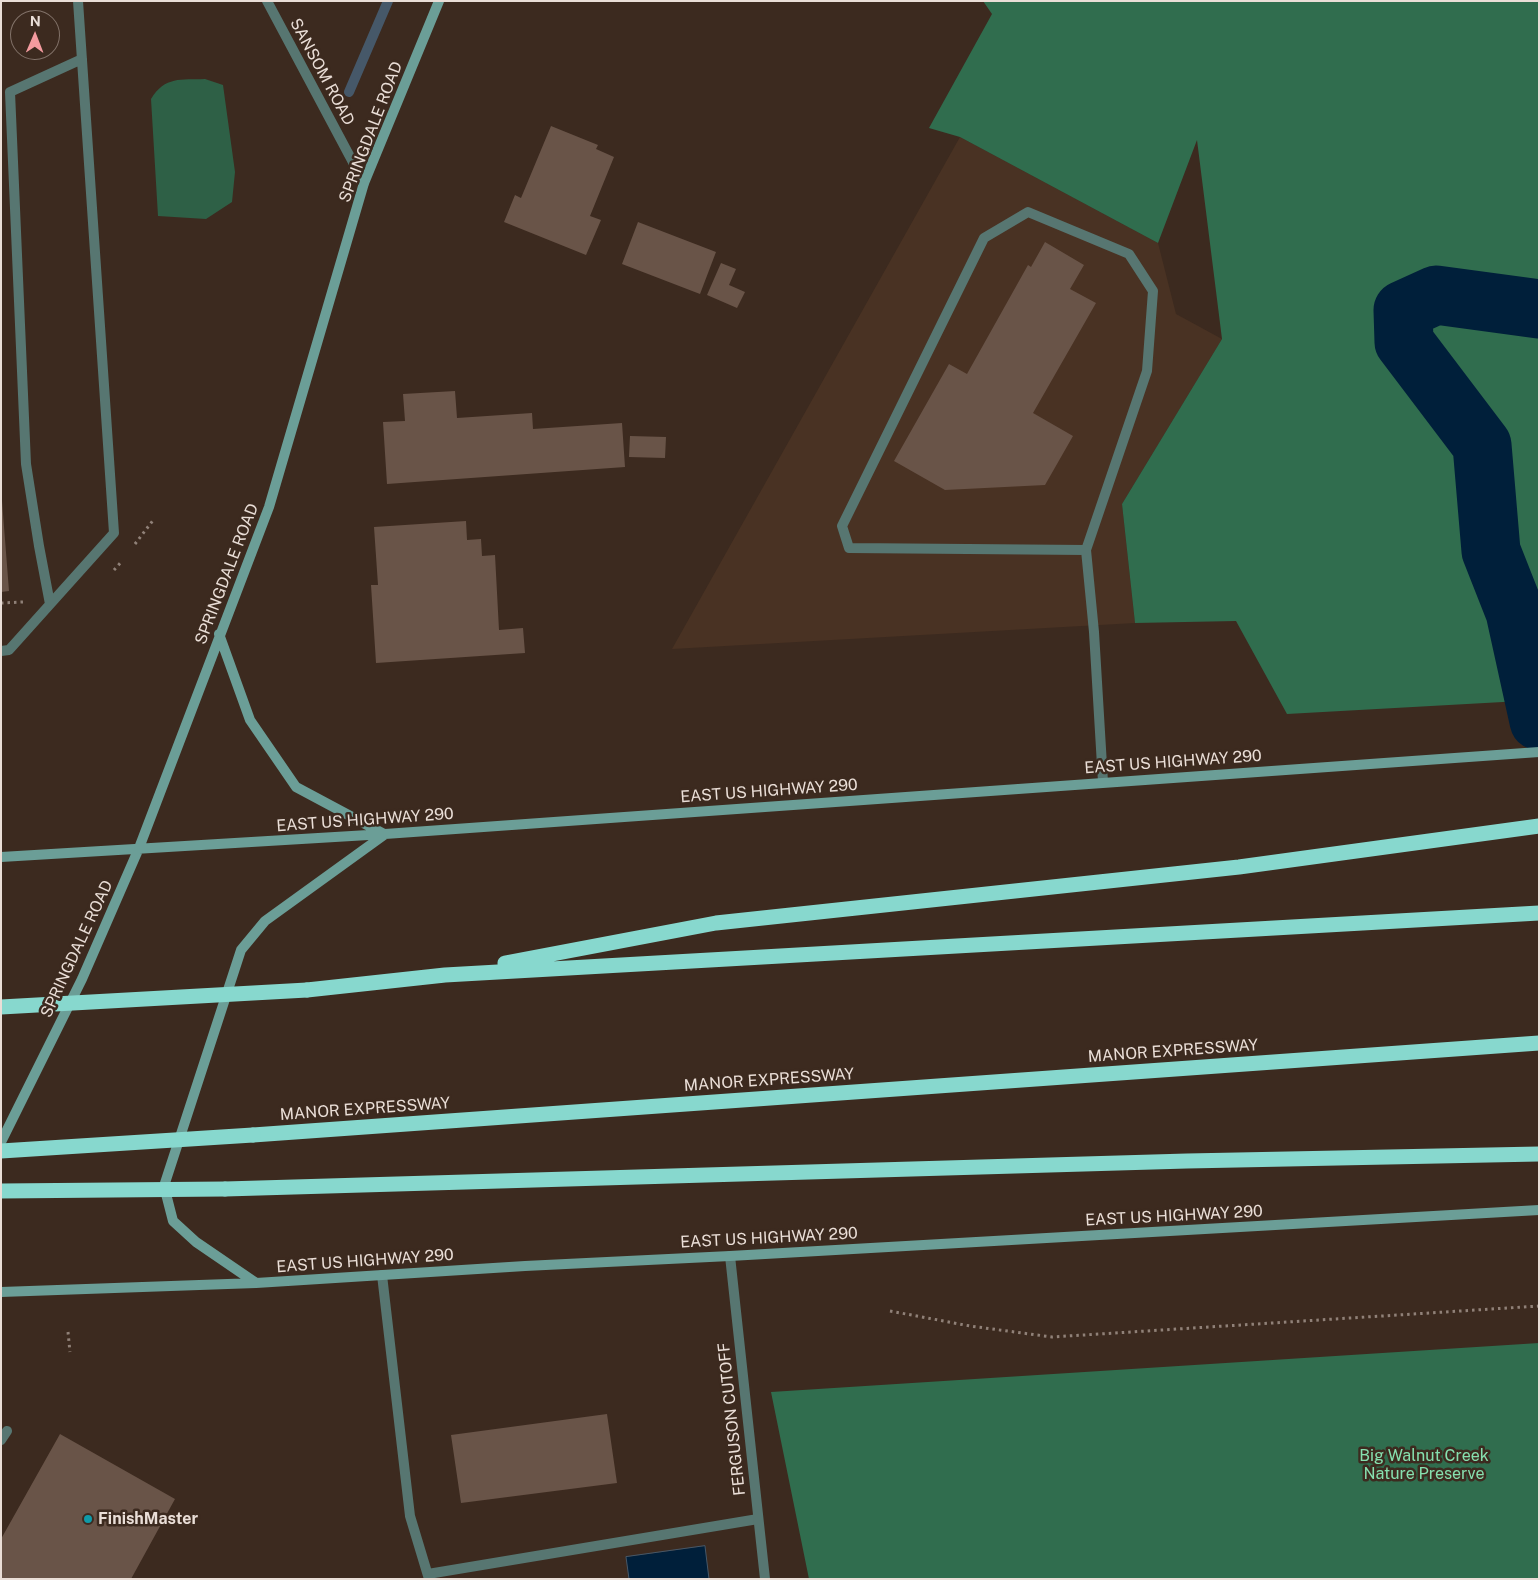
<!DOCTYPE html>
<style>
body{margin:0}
#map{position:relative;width:1540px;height:1580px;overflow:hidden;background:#3c2a1f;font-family:"Public Sans",sans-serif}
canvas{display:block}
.frame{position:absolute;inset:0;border:2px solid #eaded7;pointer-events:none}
.north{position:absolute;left:10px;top:10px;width:50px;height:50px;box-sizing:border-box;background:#3c2a1f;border:1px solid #827269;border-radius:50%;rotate:1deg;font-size:14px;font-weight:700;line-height:20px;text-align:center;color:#eaded7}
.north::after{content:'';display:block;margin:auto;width:18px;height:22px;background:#f49b9f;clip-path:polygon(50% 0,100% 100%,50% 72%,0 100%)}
</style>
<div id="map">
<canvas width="1540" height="1580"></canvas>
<div class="frame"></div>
<div class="north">N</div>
</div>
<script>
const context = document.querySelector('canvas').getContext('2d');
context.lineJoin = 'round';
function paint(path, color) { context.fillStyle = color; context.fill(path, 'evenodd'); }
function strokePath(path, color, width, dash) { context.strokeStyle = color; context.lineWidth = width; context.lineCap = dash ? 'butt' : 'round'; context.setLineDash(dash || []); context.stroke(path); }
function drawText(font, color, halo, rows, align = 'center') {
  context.font = font + ' "Public Sans",sans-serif'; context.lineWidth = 5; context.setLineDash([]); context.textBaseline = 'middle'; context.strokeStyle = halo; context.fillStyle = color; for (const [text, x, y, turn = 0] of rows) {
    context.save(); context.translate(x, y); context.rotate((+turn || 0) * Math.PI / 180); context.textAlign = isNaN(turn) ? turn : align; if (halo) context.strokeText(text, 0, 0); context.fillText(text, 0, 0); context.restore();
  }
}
const built = new Path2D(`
 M960,137L1158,243L1176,314L1222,339L1122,504L1135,623L672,649Z`);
const green = new Path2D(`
 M205,79L223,85L235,172L232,202L206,219L158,216L151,99C165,76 181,80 205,79Z`);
const forest = new Path2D(`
 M983,1H1539V700L1287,714L1236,621L1135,623L1122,504L1222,339L1197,140L1158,243L960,137L929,128L992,14Z
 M1539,1343V1579H809L771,1392Z`);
const water = new Path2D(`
 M705,1546L709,1579H629L626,1557Z`);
const stream = new Path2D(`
 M349,92L388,1`);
const river = new Path2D(`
 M1539,309L1436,295L1403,310L1404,342L1482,445L1491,551L1515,612L1539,721`);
const building = new Path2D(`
 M551,126L598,145L596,149L614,157L590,216L601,220L586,255L504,222L515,195L521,198Z
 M638,222L716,252L700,294L622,264Z
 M1045,242L1084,265L1070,289L1096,303L1033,413L1073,436L1045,485L945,490L894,461L949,364L967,374L1028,265L1031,267Z
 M721,263L736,269L729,285L745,292L737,308L707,295Z
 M455,391L457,418L532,413L533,429L622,423L625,467L387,484L383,422L405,421L403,394Z
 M630,436L666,437L665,458L629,457Z
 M1,488L9,591L1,592Z
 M466,521L467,540L481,539L482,556L495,555L499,630L523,628L525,653L376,663L371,585H378L374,527Z
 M607,1414L617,1483L461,1503L451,1435Z
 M60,1434L175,1499L131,1579H1V1539Z`);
const path = new Path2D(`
 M135,544L154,519
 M114,570L122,561
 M1,603L23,602
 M890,1311L970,1326L1052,1337L1539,1306
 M68,1332L70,1352`);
const lane = new Path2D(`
 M1086,550L849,548L842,526L984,238L1028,212L1129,254L1153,291L1147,371L1086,550L1094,632L1103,782
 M50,604L39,546L26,464L10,92L82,59
 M1,651L9,650L114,533L78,1
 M382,1275L410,1516L429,1579
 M1,1440L7,1431
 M428,1574L758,1519`);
const street = new Path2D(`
 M267,1L364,183
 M730,1256L765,1579`);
const secondary = new Path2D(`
 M219,634L250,720L296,787L384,834
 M1,857L385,834L1539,752
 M1,1142L82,979L139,848L269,507L364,183L439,1
 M256,1283L196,1242L173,1221L164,1186L241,950L265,921L384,835
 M1,1292L256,1283L525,1266L730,1256L1539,1210`);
const highway = new Path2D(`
 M505,963L716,923L1239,867L1539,826
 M307,990L445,975L1539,913
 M253,1135L1539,1043
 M225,1189L1187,1161L1539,1154`);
const highwayBridge = new Path2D(`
 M1,1007L307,990
 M1,1151L253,1135
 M1,1191L225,1189`);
const markers = [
 [88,1519,5,"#0f9aa8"]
];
const streetNames = [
 ["SANSOM ROAD",322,72,62],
 ["SPRINGDALE ROAD",371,132,-69],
 ["SPRINGDALE ROAD",227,574,-69],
 ["EAST US HIGHWAY 290",1173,762,-4],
 ["EAST US HIGHWAY 290",769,791,-4],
 ["EAST US HIGHWAY 290",365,820,-4],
 ["SPRINGDALE ROAD",77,949,-65],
 ["MANOR EXPRESSWAY",1173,1051,-4],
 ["MANOR EXPRESSWAY",769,1080,-4],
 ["MANOR EXPRESSWAY",365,1109,-4],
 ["EAST US HIGHWAY 290",1174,1216,-3],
 ["EAST US HIGHWAY 290",769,1238,-3],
 ["EAST US HIGHWAY 290",365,1261,-4],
 ["FERGUSON CUTOFF",732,1419,-96]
];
const parkNames = [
 ["Big Walnut Creek",1424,1456],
 ["Nature Preserve",1424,1474]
];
const poiNames = [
 ["FinishMaster",98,1519]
];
paint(built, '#493223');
paint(green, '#2e6046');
paint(forest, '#306d4e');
paint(water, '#001f3a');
strokePath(water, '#465869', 1);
strokePath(stream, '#465869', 10);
strokePath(river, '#001f3a', 59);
paint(building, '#695448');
strokePath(path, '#908178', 3, [2.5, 4]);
strokePath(lane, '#577671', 10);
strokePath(street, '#577671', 10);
strokePath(secondary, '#6b9e97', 10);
strokePath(highway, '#87d8ce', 15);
strokePath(highwayBridge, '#87d8ce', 15);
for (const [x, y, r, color] of markers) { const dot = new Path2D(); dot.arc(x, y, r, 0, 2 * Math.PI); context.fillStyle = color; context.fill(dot); strokePath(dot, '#3c2a1f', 2); }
drawText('16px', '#eaded7', '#3c2a1f', streetNames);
drawText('16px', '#86e0af', '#3c2a1f', parkNames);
drawText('bold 16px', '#eaded7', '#3c2a1f', poiNames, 'left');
</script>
